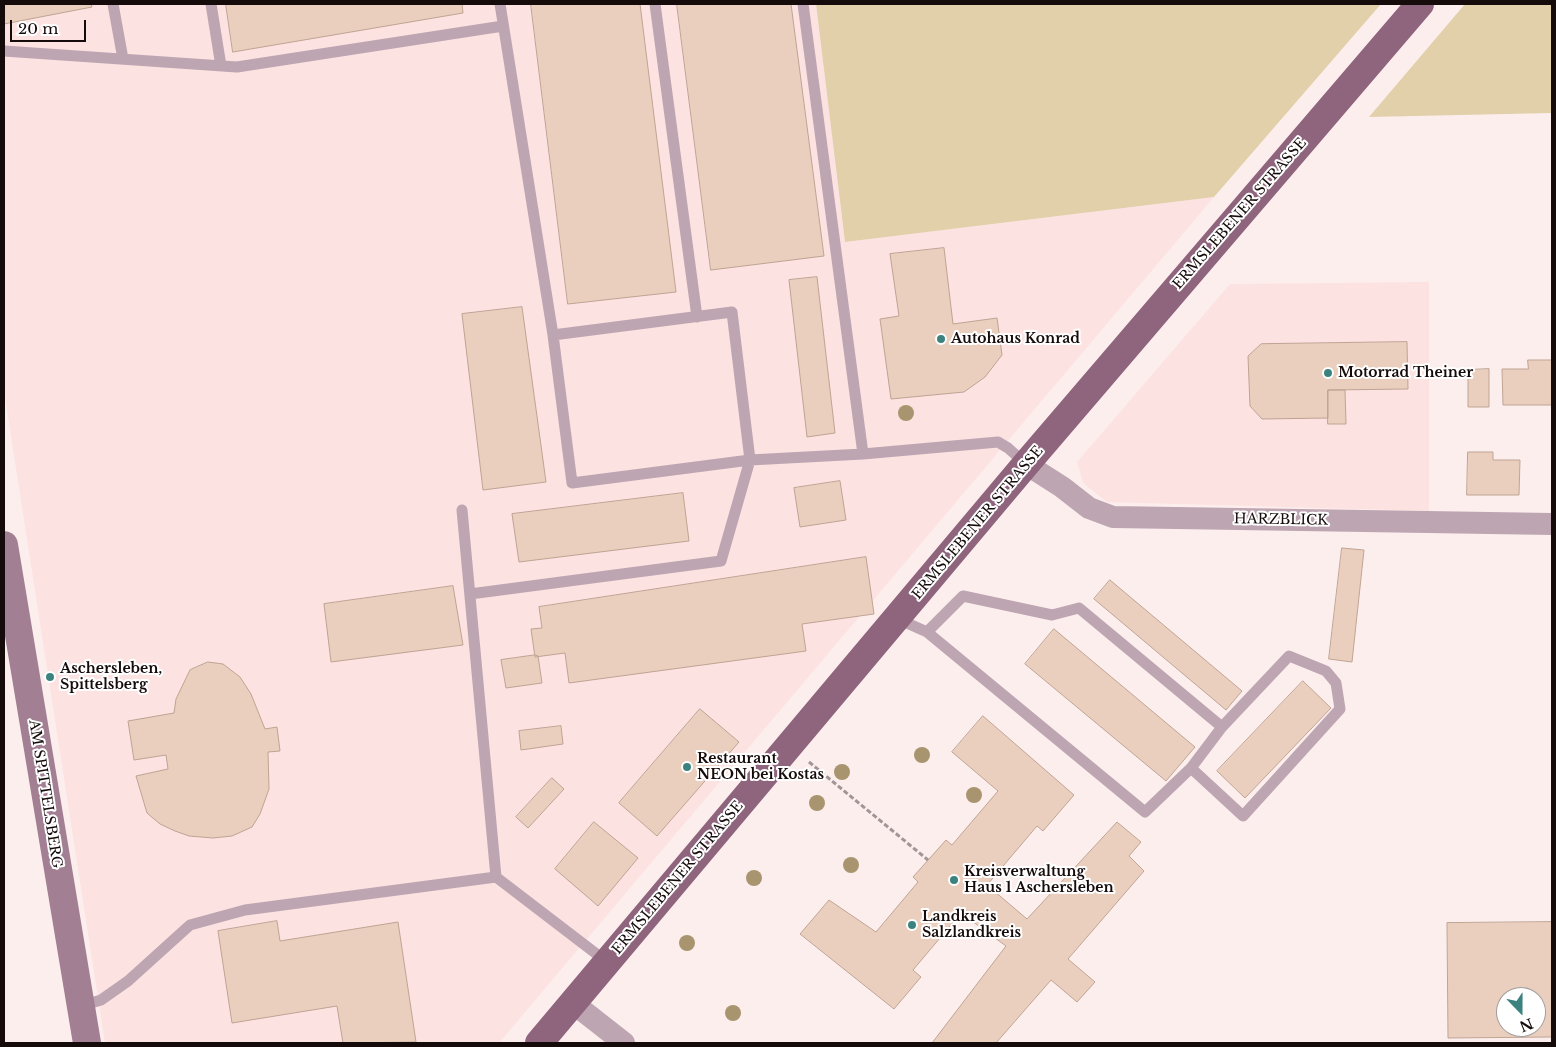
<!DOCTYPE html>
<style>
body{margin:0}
#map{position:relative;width:1556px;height:1047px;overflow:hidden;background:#fdeeee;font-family:"Libre Baskerville",serif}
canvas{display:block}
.frame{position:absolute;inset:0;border:5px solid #160b0b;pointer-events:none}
.north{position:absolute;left:1496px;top:987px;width:50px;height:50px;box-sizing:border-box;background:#fff;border:1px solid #a29d9d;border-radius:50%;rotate:158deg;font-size:14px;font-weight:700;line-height:20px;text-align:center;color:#160b0b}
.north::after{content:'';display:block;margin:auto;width:18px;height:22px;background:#3c8380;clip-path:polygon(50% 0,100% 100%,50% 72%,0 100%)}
.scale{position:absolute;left:10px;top:20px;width:76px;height:22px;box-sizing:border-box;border:2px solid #160b0b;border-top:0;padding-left:6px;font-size:15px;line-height:18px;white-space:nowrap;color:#160b0b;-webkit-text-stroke:4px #fff;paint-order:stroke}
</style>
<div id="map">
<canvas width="1556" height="1047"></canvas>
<div class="frame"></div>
<div class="north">N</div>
<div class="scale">20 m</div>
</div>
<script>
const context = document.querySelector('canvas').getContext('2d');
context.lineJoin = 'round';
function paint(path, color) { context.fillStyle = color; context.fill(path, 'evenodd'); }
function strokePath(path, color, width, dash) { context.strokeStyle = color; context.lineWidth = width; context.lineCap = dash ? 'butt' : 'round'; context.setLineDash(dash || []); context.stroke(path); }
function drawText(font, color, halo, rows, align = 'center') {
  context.font = font + ' "Libre Baskerville",serif'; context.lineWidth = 4; context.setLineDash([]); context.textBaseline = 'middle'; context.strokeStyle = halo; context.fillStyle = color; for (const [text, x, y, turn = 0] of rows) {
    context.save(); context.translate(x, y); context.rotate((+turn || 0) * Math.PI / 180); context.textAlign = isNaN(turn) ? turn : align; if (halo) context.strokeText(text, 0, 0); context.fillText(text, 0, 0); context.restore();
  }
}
const built = new Path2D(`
 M4,4H816L845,242L1214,197L499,1043H105L4,391Z
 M1429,282V511L1107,502L1083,483L1077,462L1230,284Z`);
const green = new Path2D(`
 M816,4H1381L1214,197L845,242Z
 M1465,4H1552V113L1369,117Z`);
const building = new Path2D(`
 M4,4H91L92,7L4,24Z
 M226,4H462L463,13L233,52Z
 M531,4H640L676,292L568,304Z
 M677,4H791L824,256L711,270Z
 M944,248L953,324L997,318L1002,355L985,377L964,392L891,399L880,319L899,316L890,254Z
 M817,277L835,433L807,437L789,280Z
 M522,307L546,482L483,490L462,314Z
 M1407,342L1408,389L1328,390V418L1262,419L1250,406L1248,356L1261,344Z
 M1528,360H1552V405H1503L1502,369H1528Z
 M1489,369V407H1468V370Z
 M1328,390H1345L1346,424H1328Z
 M1468,452H1493V460H1520L1519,495H1467Z
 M840,481L846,520L800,527L794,488Z
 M683,493L689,541L519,562L512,514Z
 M1342,548L1364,550L1352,662L1329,659Z
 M866,557L874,614L802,624L806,651L569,683L565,653L535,657L531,629L542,628L539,607Z
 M1110,580L1242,691L1226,710L1094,599Z
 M453,586L463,645L331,662L324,604Z
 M1054,629L1195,747L1166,781L1025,664Z
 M535,655L538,656L542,683L506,688L501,660Z
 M208,662L223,664L240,677L251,694L265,729L277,727L280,751L268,752L269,789L260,814L252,827L232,836L213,838L189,836L175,831L160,824L147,813L136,776L168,769L166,755L134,760L128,721L174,713L176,699L190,670Z
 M1303,681L1331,708L1245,798L1217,771Z
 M700,709L739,742L657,836L619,803Z
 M983,716L1074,795L1043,831L1037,826L987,885L1027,919L1117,822L1141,842L1129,856L1144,871L1068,959L1095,982L1077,1002L1051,980L996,1043H932L1006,946L961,913L913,970L921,977L894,1009L800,934L829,900L876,932L918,882L913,877L946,840L952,845L998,791L952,752Z
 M561,726L563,744L521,750L519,731Z
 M552,778L564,789L528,828L516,817Z
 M594,822L638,858L598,906L555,869Z
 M277,921L280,941L398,922L416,1042L343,1043L337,1006L232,1023L218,931Z
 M1552,922V1037L1448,1038L1447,923ZM1506,997H1536V1027H1506Z`);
const path = new Path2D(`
 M809,762L928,860`);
const service = new Path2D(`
 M113,4L123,59
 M211,4L221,66
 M500,4L553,335
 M655,4L697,317
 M803,4L863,454L998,442L1008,448L1026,464
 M4,51L237,67L503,26
 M732,312L750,460L572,483L553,335Z
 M462,510L496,877
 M470,594L721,561L750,460L863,454
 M898,619L927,632L1145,812L1191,768L1222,727L1289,656L1326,671L1336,683L1340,709L1243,816L1191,768
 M927,632L963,596L1052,615L1079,608L1222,727
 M81,1006L101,1000L128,981L190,925L245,910L496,877L607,962`);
const minor = new Path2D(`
 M1026,464L1062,487L1089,508L1113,517L1552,524
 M573,1003L624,1043`);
const secondary = new Path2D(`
 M4,545L87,1043`);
const primary = new Path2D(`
 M539,1043L1026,464L1420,4`);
const trees = [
 [906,413],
 [922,755],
 [842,772],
 [974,795],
 [817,803],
 [851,865],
 [754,878],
 [687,943],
 [733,1013]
];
const markers = [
 [941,339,5,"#3c8380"],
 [1328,373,5,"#3c8380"],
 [50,677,5,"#3c8380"],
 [687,767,5,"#3c8380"],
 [954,880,5,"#3c8380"],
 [912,925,5,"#3c8380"]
];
const streetNames = [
 ["ERMSLEBENER STRASSE",1240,214,-49],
 ["HARZBLICK",1281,520,1],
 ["ERMSLEBENER STRASSE",978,523,-50],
 ["AM SPITTELSBERG",45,794,81],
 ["ERMSLEBENER STRASSE",678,878,-50]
];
const poiNames = [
 ["Autohaus Konrad",951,339],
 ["Motorrad Theiner",1338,373],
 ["Aschersleben,",60,669],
 ["Spittelsberg",60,685],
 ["Restaurant",697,759],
 ["NEON bei Kostas",697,775],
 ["Kreisverwaltung",964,872],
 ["Haus 1 Aschersleben",964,888],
 ["Landkreis",922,917],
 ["Salzlandkreis",922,933]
];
paint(built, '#fce2e1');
paint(green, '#e1d0aa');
paint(building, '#ebcfbe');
strokePath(building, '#bfa494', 1);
strokePath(path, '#a29595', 3, [5, 2.5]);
strokePath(service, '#bda5b2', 11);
strokePath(minor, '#bda5b2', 22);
strokePath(secondary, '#a27f93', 28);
strokePath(primary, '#8f647d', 28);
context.fillStyle = '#a8956f';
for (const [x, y] of trees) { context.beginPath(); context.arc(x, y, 8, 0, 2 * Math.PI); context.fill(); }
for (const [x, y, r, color] of markers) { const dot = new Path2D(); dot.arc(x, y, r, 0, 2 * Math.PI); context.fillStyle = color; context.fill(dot); strokePath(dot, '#fff', 2); }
drawText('14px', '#160b0b', '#fff', streetNames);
drawText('bold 14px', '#160b0b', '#fff', poiNames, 'left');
</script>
